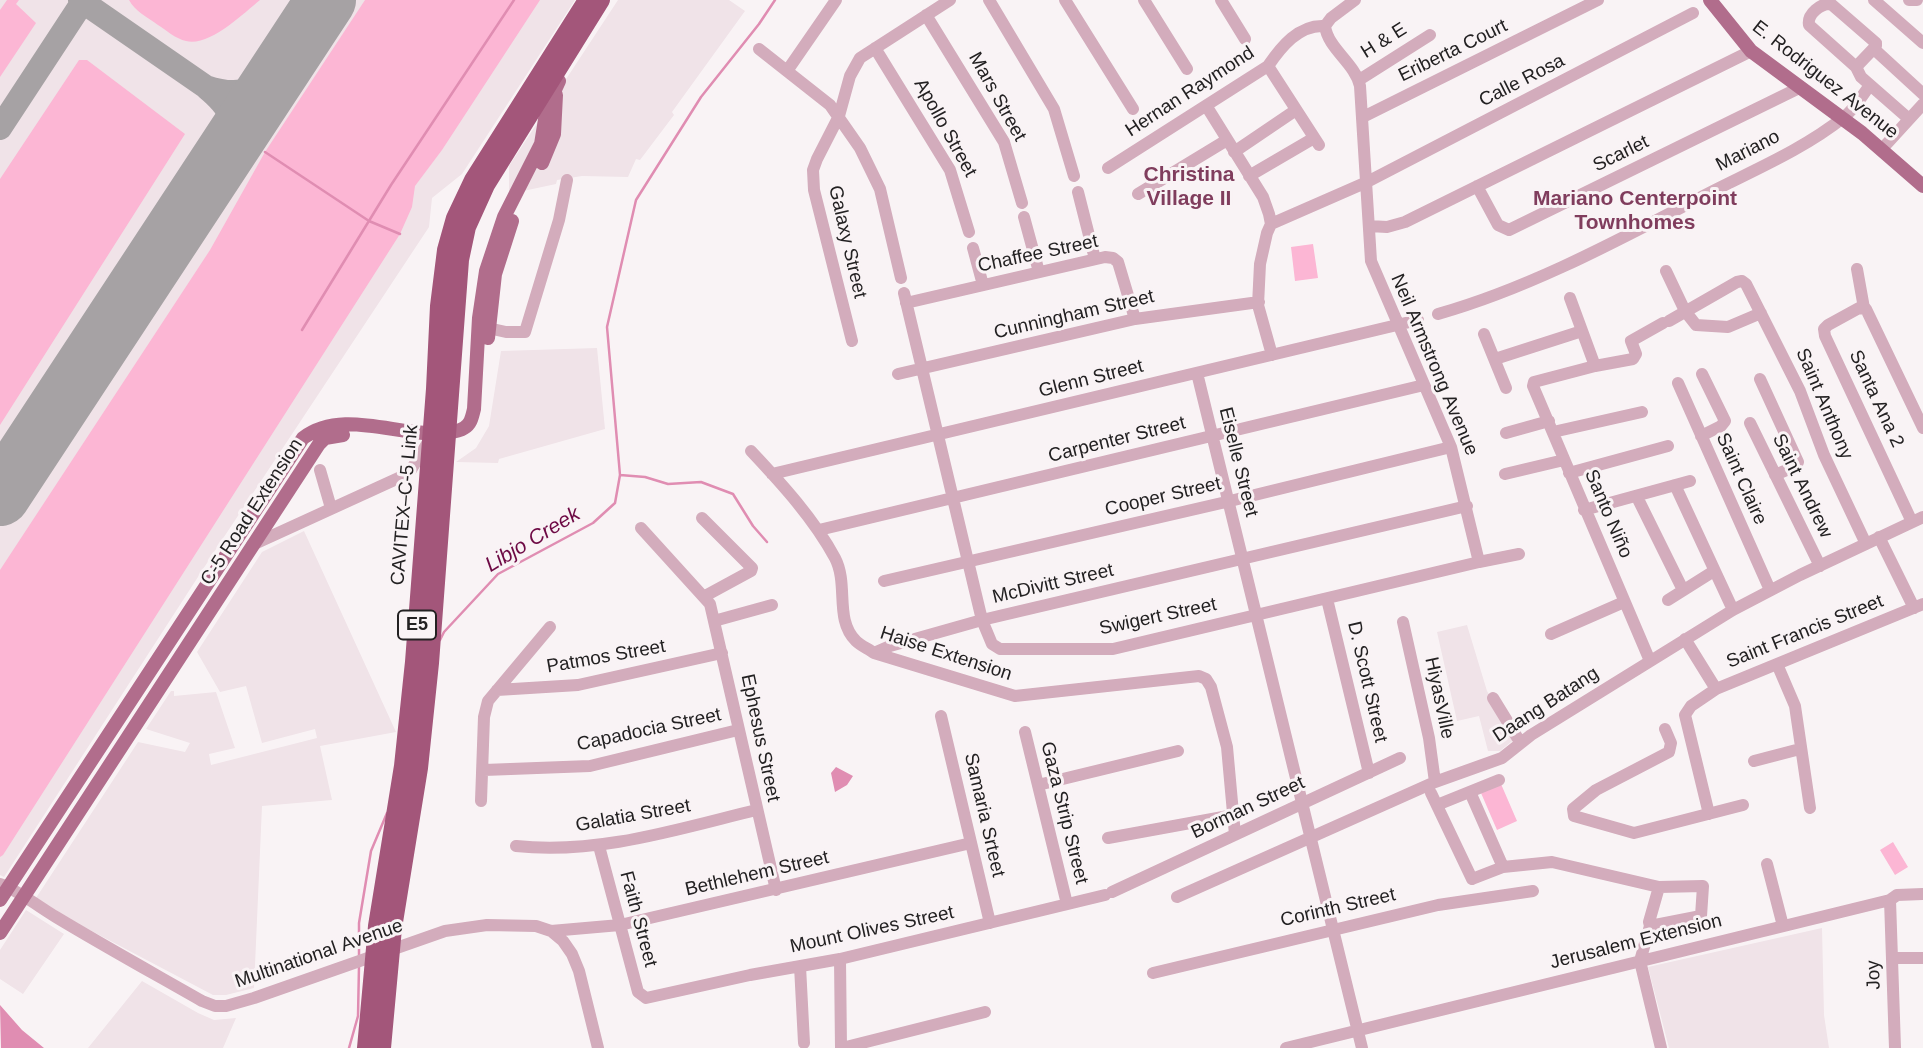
<!DOCTYPE html>
<meta charset="utf-8">
<style>
body{margin:0}
canvas{display:block;background:#f9f3f5}
</style>
<canvas width="1923" height="1048"></canvas>
<script>
const context = document.querySelector('canvas').getContext('2d');
context.lineJoin = 'round';
function paint(path, color) { context.fillStyle = color; context.fill(path, 'evenodd'); }
function strokePath(path, color, width, dash) { context.strokeStyle = color; context.lineWidth = width; context.lineCap = dash ? 'butt' : 'round'; context.setLineDash(dash || []); context.stroke(path); }
function drawText(font, color, halo, rows, align = 'center') {
  context.font = font + ' Helvetica,sans-serif'; context.lineWidth = 6; context.setLineDash([]); context.textBaseline = 'middle'; context.strokeStyle = halo; context.fillStyle = color; for (const [text, x, y, turn = 0] of rows) {
    context.save(); context.translate(x, y); context.rotate((+turn || 0) * Math.PI / 180); context.textAlign = isNaN(turn) ? turn : align; if (halo) context.strokeText(text, 0, 0); context.fillText(text, 0, 0); context.restore();
  }
}
const built = new Path2D(`
 M0,0H575L462,174L432,198L429,227L218,546L4,877L0,875Z
 M618,0H729L745,11L672,112L674,115L640,160L636,159L628,177L582,176L557,180L556,184L509,194V166Z
 M597,348L605,429L499,459L498,463L456,462L476,448L489,426L501,351Z
 M304,531L396,732L320,746L332,800L262,806L254,988L226,995H213L84,927L36,898L138,742L185,752L190,743L146,729L171,691H174V696L216,692L235,748L209,754L211,765L317,738L315,729L262,743L246,686L220,692L197,652L262,552Z
 M1467,625L1487,691L1516,738L1500,751H1488L1479,716L1457,721L1437,632Z
 M26,910L64,934L23,994L0,979V950Z
 M1822,928L1824,1015L1829,1048H1669L1648,967Z
 M142,981L198,1013L214,1020L236,1018L223,1048H88Z`);
const green = new Path2D(`
 M7,0H19L16,4L36,23L0,77V10Z
 M129,0H260C243,14 209,47 186,41C176,39 166,30 158,25C147,17 135,11 129,0Z
 M365,0H540L442,150L415,186L412,207L400,234L3,855L0,857V570L210,250L265,152Z
 M79,60H87L185,134L0,425V179Z
 M1313,244L1318,278L1295,281L1291,247Z
 M1501,784L1517,821L1497,830L1481,793Z
 M1893,842L1908,867L1895,875L1880,850Z`);
const water = new Path2D(`
 M836,767L853,776L847,785L835,792L831,773Z
 M0,1005L22,1030L44,1048H1Z`);
const stream = new Path2D(`
 M265,152L369,221L400,234
 M302,330L391,185L514,0
 M620,475L645,477L668,484L701,482L733,494L753,526L767,542
 M440,640L444,632L498,574L593,523L615,503L620,475L607,327L636,200L701,97L759,24L775,0
 M359,956V923L371,851L387,813
 M349,1048L358,1016L359,966`);
const taxiway = new Path2D(`
 M80,0L206,87C244,100 262,88 287,60
 M207,88C232,109 238,121 225,153
 M0,128L84,0`);
const runway = new Path2D(`
 M0,496L326,0`);
const minor = new Path2D(`
 M989,0L1054,109L1074,176
 M1065,0L1133,109
 M1144,0L1187,69
 M1221,0L1245,39
 M1355,0L1331,18L1325,26C1328,49 1355,63 1360,86L1371,261L1451,447L1479,562
 M1874,0L1923,43
 M1909,0H1917
 M926,15L1004,142L1022,203
 M875,48L950,170L969,232
 M759,49L830,105L860,148L880,189L901,278
 M1874,49L1923,94
 M1268,66L1319,145
 M1856,67L1876,46V43L1831,4C1821,3 1807,14 1809,25L1856,67L1861,77L1909,119
 M787,71L836,0
 M1359,80L1430,35
 M1207,107L1263,197L1269,214L1271,224L1267,233L1260,264L1258,305L1272,355
 M1363,117L1598,0
 M1882,149L1923,104
 M1234,152L1296,110
 M1108,168L1268,66C1281,47 1299,24 1325,26
 M1249,176L1314,138
 M1477,186L1498,225L1509,230L1801,87
 M1078,192L1095,259
 M1138,194L1227,140
 M1024,217L1039,272
 M1271,224L1367,182L1693,13
 M1369,226L1387,227L1405,222L1751,51
 M973,248L983,285
 M1857,269L1864,308
 M1666,271L1685,311L1696,325L1728,327L1761,313
 M904,293L982,620L992,644L1000,649H1113L1479,562L1519,554
 M1570,298L1595,366
 M906,303L1105,257L1113,258L1118,262L1135,319
 M1438,314C1533,287 1622,238 1709,193C1754,170 1804,149 1844,117C1855,109 1862,96 1870,85
 M1669,321L1737,282L1742,281L1746,284L1800,391L1824,455L1866,544
 M488,328L506,332H525L559,220L567,180
 M1484,334L1506,388
 M852,341L814,190L813,170L817,159L839,116L850,76L860,58L950,0
 M1495,359L1582,331
 M1197,373L1362,1048
 M898,374L1135,319L1259,302
 M1760,379L1798,462L1796,466L1775,475
 M1678,383L1770,590
 M1750,423L1820,566
 M1553,432L1642,412
 M1506,433L1549,421
 M1701,436L1721,426L1725,421L1702,374
 M751,451C782,484 814,519 835,558C849,585 834,619 856,641C861,646 869,649 874,653L1015,696L1199,676L1206,679L1211,687L1227,747L1235,835
 M320,470L331,508
 M1569,473L1668,446
 M772,474L1418,320
 M1505,474L1564,460
 M1675,485L1733,610
 M1637,497L1683,590
 M1584,510L1690,481
 M702,518L752,568L751,571L705,596
 M1912,522L1825,336L1824,329L1828,325L1859,308L1866,309L1923,428
 M641,528L710,604L776,890
 M819,530L1424,385
 M1879,537L1914,608
 M252,545L403,476L411,470L428,442
 M884,581L1226,502L1451,447
 M1327,599L1369,773
 M1668,600L1714,571
 M714,621L772,605
 M1403,622L1429,738L1435,782
 M1551,634L1624,602
 M1685,639L1716,689
 M874,653L890,646L982,620L1467,506
 M1650,661L1533,386L1534,382L1595,366L1633,359L1636,354L1631,341L1663,323
 M1777,664L1795,706L1810,808
 M497,690L578,685L722,653
 M1493,698L1520,742
 M941,716L990,923
 M1665,729L1671,743L1669,752L1596,790L1573,809L1574,816L1634,833L1743,805
 M1025,732L1067,904
 M1754,761L1800,749
 M484,770L590,766L738,730
 M1038,785L1178,751
 M1470,792L1503,867
 M1431,793L1472,879
 M481,801L484,717L488,701L550,627
 M1437,805L1499,780
 M1709,814L1685,715L1691,706L1716,689L1923,604
 M1108,838L1234,815
 M516,846C597,855 678,829 756,810
 M599,846L638,992L646,998L750,975L840,959L1105,895
 M1767,864L1783,926
 M1472,879L1503,867L1552,862L1659,887L1703,886L1701,916L1650,926
 M0,884C14,888 41,908 56,917C104,946 153,973 202,1001L215,1006H226L254,998L445,931L487,925L536,926L551,931L563,941L572,954L579,971L598,1048
 M1659,887L1649,922L1650,926L1640,961L1661,1048
 M1112,892L1400,758
 M1177,897L1435,782L1502,758L1531,735L1733,610L1800,575L1923,517
 M1890,900L1895,1048
 M551,931L620,925L971,843
 M1893,958H1923
 M840,959L841,1048
 M800,966L804,1043
 M1153,973L1438,905L1533,891
 M842,1048L985,1012
 M1286,1048L1890,900L1897,895L1923,894`);
const major = new Path2D(`
 M1710,0L1751,51L1862,133L1923,186
 M542,163L554,134L556,95
 M488,338L495,274L512,221
 M0,900L303,438C343,408 398,437 443,433C450,432 458,432 464,428C471,424 472,417 474,409L479,318L486,271L504,217L541,144L547,107L559,81
 M0,933L319,444L325,438L343,435`);
const highway = new Path2D(`
 M366,1048L377,926L403,766L414,662L435,389L439,306L446,250L455,218L473,180L587,0
 M382,1048L393,928L419,768L430,663L460,260L467,227L486,185L601,0`);
const shields = [
 [417,625,38]
];
const shieldNames = [
 ["E5",417,625]
];
const streetNames = [
 ["H & E",1384,41,-32],
 ["Eriberta Court",1453,51,-26],
 ["E. Rodriguez Avenue",1825,80,38],
 ["Calle Rosa",1522,81,-27],
 ["Hernan Raymond",1190,92,-33],
 ["Mars Street",997,97,61],
 ["Apollo Street",945,128,61],
 ["Mariano",1748,151,-27],
 ["Scarlet",1621,154,-26],
 ["Galaxy Street",847,242,77],
 ["Chaffee Street",1038,254,-12],
 ["Cunningham Street",1074,315,-13],
 ["Neil Armstrong Avenue",1434,365,67],
 ["Glenn Street",1091,379,-14],
 ["Santa Ana 2",1876,399,65],
 ["Saint Anthony",1824,404,67],
 ["Carpenter Street",1117,440,-14],
 ["Eiselle Street",1238,462,76],
 ["Saint Claire",1741,479,66],
 ["Saint Andrew",1802,486,64],
 ["Cooper Street",1163,497,-13],
 ["CAVITEX–C-5 Link",405,505,-85],
 ["C-5 Road Extension",252,512,-57],
 ["Santo Niño",1608,514,67],
 ["McDivitt Street",1053,584,-13],
 ["Swigert Street",1158,617,-12],
 ["Saint Francis Street",1805,632,-22],
 ["Haise Extension",946,654,18],
 ["Patmos Street",606,657,-10],
 ["D. Scott Street",1367,682,77],
 ["HiyasVille",1439,698,78],
 ["Daang Batang",1546,705,-33],
 ["Capadocia Street",649,730,-12],
 ["Ephesus Street",760,738,78],
 ["Borman Street",1248,808,-25],
 ["Gaza Strip Street",1064,813,76],
 ["Samaria Srteet",984,815,77],
 ["Galatia Street",633,816,-10],
 ["Bethlehem Street",757,874,-13],
 ["Corinth Street",1338,908,-13],
 ["Faith Street",638,919,75],
 ["Mount Olives Street",872,930,-12],
 ["Jerusalem Extension",1636,942,-14],
 ["Multinational Avenue",319,954,-19],
 ["Joy",1874,975,-92]
];
const neighbourhoodNames = [
 ["Christina",1189,175],
 ["Village II",1189,199],
 ["Mariano Centerpoint",1635,199],
 ["Townhomes",1635,223]
];
const waterNames = [
 ["Libjo Creek",533,540,-31]
];
paint(built, '#f0e3e8');
paint(green, '#fcb6d4');
paint(water, '#e08db2');
strokePath(stream, '#e08db2', 2.5);
strokePath(taxiway, '#a6a2a4', 24);
strokePath(runway, '#a6a2a4', 60);
strokePath(minor, '#d3acbc', 12);
strokePath(major, '#b16d8c', 14);
strokePath(highway, '#a3567a', 18);
for (const [x, y, w] of shields) { const box = new Path2D(); box.roundRect(x - w / 2, y - 14.5, w, 29, 5); context.fillStyle = '#f9f3f5'; context.fill(box); strokePath(box, '#232122', 2); }
drawText('bold 18px', '#232122', null, shieldNames);
drawText('19px', '#232122', '#f9f3f5', streetNames);
drawText('bold 21px', '#803d5d', '#f9f3f5', neighbourhoodNames);
drawText('italic 21px', '#6d0944', '#f9f3f5', waterNames);
</script>
